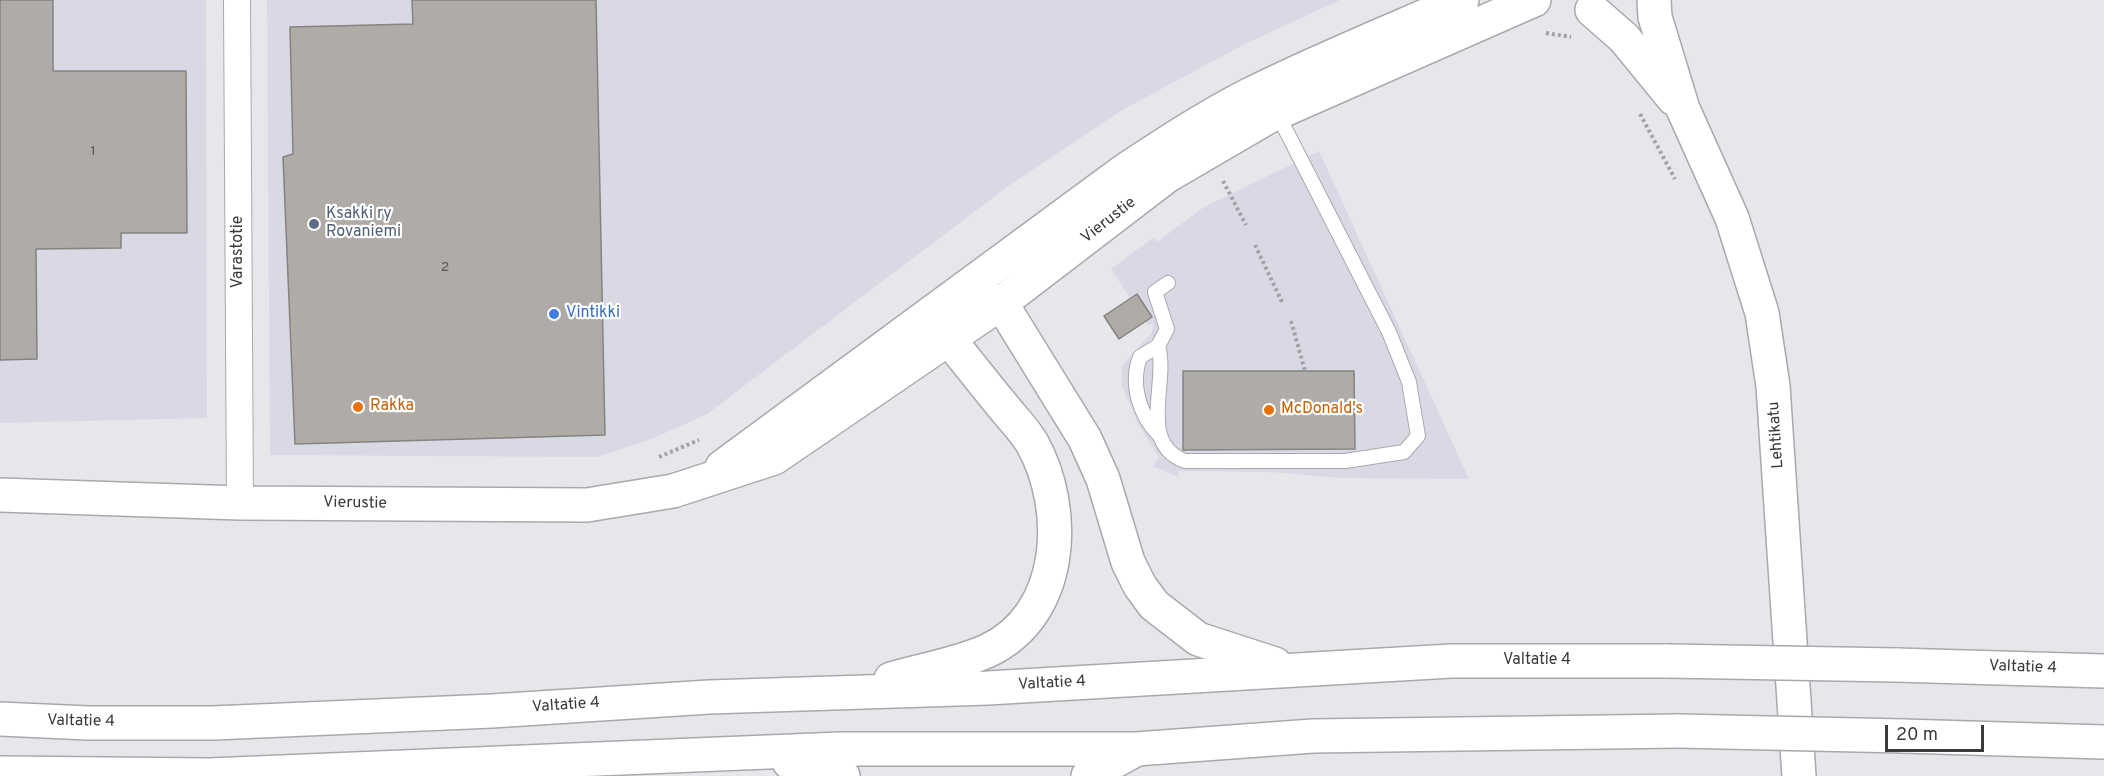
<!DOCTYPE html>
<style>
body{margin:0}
#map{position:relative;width:2104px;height:776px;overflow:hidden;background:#e6e7eb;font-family:Overpass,sans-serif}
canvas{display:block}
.scale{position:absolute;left:1885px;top:725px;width:99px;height:27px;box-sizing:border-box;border:3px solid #3a3a3c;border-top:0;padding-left:8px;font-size:18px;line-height:21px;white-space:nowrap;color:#3a3a3c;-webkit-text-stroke:4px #fff;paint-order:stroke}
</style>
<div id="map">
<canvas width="2104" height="776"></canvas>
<div class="scale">20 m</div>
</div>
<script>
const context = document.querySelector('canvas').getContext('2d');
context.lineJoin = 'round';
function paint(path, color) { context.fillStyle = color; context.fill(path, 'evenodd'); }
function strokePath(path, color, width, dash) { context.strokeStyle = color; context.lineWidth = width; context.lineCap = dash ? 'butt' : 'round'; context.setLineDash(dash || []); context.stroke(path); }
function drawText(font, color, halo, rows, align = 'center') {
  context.font = font + ' Overpass,sans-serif'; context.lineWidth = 4.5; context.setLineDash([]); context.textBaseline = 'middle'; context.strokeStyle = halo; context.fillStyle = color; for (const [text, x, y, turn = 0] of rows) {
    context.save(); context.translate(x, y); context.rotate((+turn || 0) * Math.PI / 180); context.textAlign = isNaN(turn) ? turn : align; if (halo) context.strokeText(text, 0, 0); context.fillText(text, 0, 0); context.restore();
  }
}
const built = new Path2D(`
 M0,0H206L207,418L0,423Z
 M267,0H1340L1245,44L1124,109L1007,187L707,414L654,438L597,457L270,455Z
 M1319,151L1469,479L1342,478L1271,472L1179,471L1178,477L1153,466L1159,457L1139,426L1121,384L1122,366L1152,332L1153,323L1148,326L1146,322L1152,317L1137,294L1130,298L1111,269L1154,237L1157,242L1204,207Z`);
const building = new Path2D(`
 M0,0H53V71H186L187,233H121V248L36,249L37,359L0,360Z
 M412,0H596L605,435L295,444L283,157L293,154L290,27L413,24Z
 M1137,294L1152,317L1119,339L1104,316Z
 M1183,371H1354L1355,449L1183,450Z`);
const path = new Path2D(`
 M1546,33L1571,37
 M1640,114L1675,179
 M1223,181L1246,225
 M1255,245L1283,304
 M1291,321L1305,371
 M659,457L699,440`);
const lane = new Path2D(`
 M1158,346C1169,382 1137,443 1185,461H1345L1404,452L1418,436L1409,382L1389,332L1277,113
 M1159,435C1139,415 1130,383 1140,357L1158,346L1167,329L1155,292L1168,283`);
const street = new Path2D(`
 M237,0L240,503`);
const secondary = new Path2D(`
 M1654,0L1655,17L1683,109L1732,218L1762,313L1773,386L1799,776
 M1592,10L1624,38L1674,99
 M722,467L1124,171C1165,144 1206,117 1249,95C1319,60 1391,31 1462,0
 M0,495L240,503L587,505L673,491L774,458L1001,303L1167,176L1268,117L1534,0`);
const highway = new Path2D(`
 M1896,665L2104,671
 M891,679C922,670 958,664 987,651C1065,615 1069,509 1032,443C1025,431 1015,421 1006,410C987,387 968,363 949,339L959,293L1001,303L1085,439L1103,479L1128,562L1140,586L1154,605L1198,639L1275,664
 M0,719L88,723H213L492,711L709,697L988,688L1451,661H1668
 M1903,736L2104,742
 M789,762L843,776
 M0,773L209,775L840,749H1136L1313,736L1679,731
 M1088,776L1135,750`);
const highwayBridge = new Path2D(`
 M1668,661L1896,665
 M1679,731L1903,736`);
const markers = [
 [314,224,6,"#5c6f8a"],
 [554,314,6,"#3f7fe0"],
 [358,407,6,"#e8710a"],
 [1269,410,6,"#e8710a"]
];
const numberNames = [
 ["1",93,152],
 ["2",445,268]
];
const serviceNames = [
 ["Ksakki ry",326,215],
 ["Rovaniemi",326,233]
];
const streetNames = [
 ["Vierustie",1109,221,-38],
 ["Varastotie",239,252,-90],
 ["Lehtikatu",1777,435,-94],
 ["Vierustie",355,504,1],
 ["Valtatie 4",1537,661],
 ["Valtatie 4",2023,668,2],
 ["Valtatie 4",1052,684,-3],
 ["Valtatie 4",566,706,-4],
 ["Valtatie 4",81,722,1]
];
const shopNames = [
 ["Vintikki",566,314]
];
const foodNames = [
 ["Rakka",370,407],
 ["McDonald's",1281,410]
];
paint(built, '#d9d9e5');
paint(building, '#afaca8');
strokePath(building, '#85827f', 1.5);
strokePath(lane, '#a9a9ad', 16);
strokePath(street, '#a9a9ad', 28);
strokePath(secondary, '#a9a9ad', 36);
strokePath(highway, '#a9a9ad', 36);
strokePath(path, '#a2a3a6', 4, [3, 3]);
strokePath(lane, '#fff', 14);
strokePath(street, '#fff', 26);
strokePath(secondary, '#fff', 33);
strokePath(highway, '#fff', 33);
strokePath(highwayBridge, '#a9a9ad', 36, []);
strokePath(highwayBridge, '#fff', 33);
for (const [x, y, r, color] of markers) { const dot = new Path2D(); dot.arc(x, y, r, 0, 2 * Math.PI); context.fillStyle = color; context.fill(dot); strokePath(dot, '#fff', 2); }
drawText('14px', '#575657', null, numberNames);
drawText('16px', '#4e5e75', '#fff', serviceNames, 'left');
drawText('16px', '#3a3a3c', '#fff', streetNames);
drawText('16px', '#366cbe', '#fff', shopNames, 'left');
drawText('16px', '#c56008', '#fff', foodNames, 'left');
</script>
